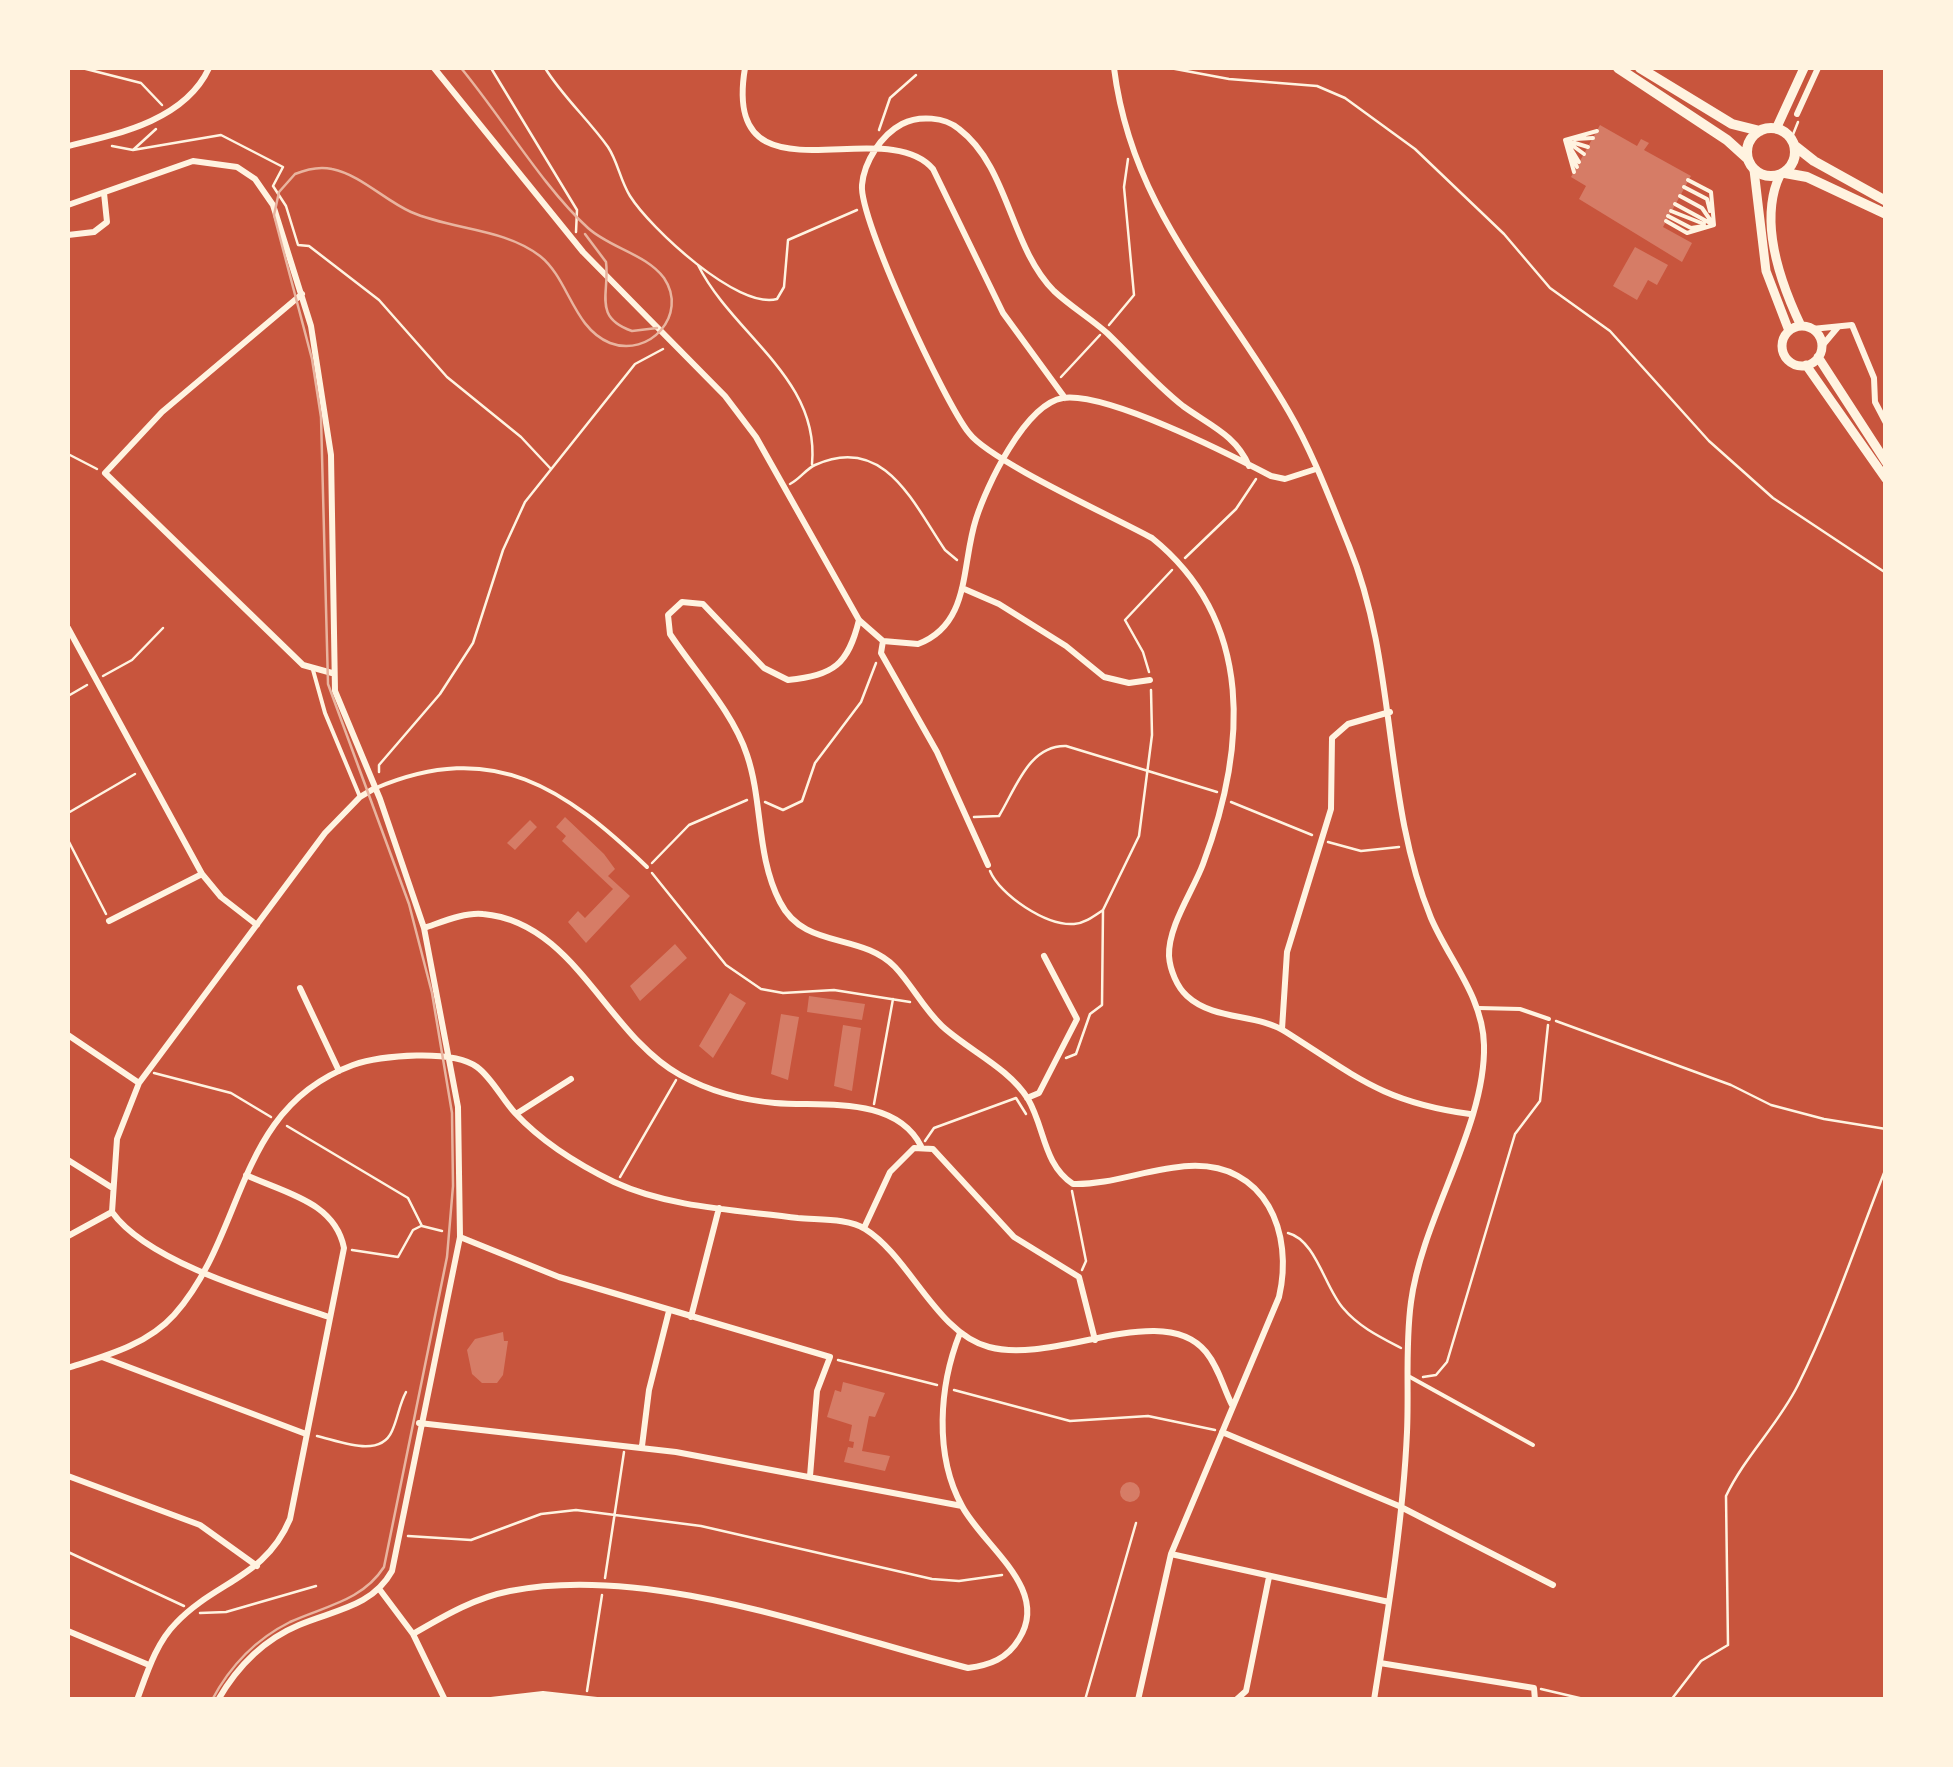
<!DOCTYPE html>
<style>
body{margin:0}
#map{position:relative;width:1953px;height:1767px;overflow:hidden;background:#c8553d;font-family:"Roboto Condensed",sans-serif}
canvas{display:block}
.frame{position:absolute;inset:0;border:70px solid #fff3e0;pointer-events:none}
</style>
<div id="map">
<canvas width="1953" height="1767"></canvas>
<div class="frame"></div>
</div>
<script>
const context = document.querySelector('canvas').getContext('2d');
context.lineJoin = 'round';
function paint(path, color) { context.fillStyle = color; context.fill(path, 'evenodd'); }
function strokePath(path, color, width, dash) { context.strokeStyle = color; context.lineWidth = width; context.lineCap = dash ? 'butt' : 'round'; context.setLineDash(dash || []); context.stroke(path); }
const building = new Path2D(`
 M1600,125L1637,146L1641,139L1649,143L1644,150L1691,176L1663,227L1692,243L1682,262L1579,199L1586,186L1571,177Z
 M1635,247L1668,265L1657,285L1648,280L1637,300L1613,286Z
 M565,817L604,854L615,869L608,876L630,896L586,943L568,922L578,911L585,918L613,889L562,841L566,836L556,827Z
 M530,820L537,827L515,850L507,843Z
 M675,944L687,958L640,1001L630,986Z
 M730,993L746,1003L713,1058L699,1046Z
 M809,996L865,1004L862,1020L807,1012Z
 M781,1014L799,1017L788,1080L771,1074Z
 M843,1025L861,1028L852,1091L834,1086Z
 M503,1332L504,1341H508L503,1375L497,1383H482L472,1374L467,1350L475,1339Z
 M843,1382L885,1393L875,1417L869,1416L862,1451L890,1456L885,1471L844,1462L848,1447L853,1448L854,1442L849,1441L852,1425L827,1417L835,1390L841,1392Z
 M1120 1492a10 10 0 1 1 20 0a10 10 0 1 1-20 0Z`);
const path = new Path2D(`
 M82,68L141,83L162,105
 M491,68L577,210L576,232
 M545,68C563,97 588,119 608,147C618,162 620,180 630,196C650,228 738,310 777,299L784,287L788,240L857,210
 M1170,68L1229,79L1317,86L1345,98L1415,149L1504,234L1550,288L1610,331L1709,441L1773,498L1886,573
 M879,130L890,98L916,75
 M1792,137L1798,122
 M112,146L133,150L221,135L283,167L273,186L286,206L298,245L309,246L379,300L447,377L521,437L551,469
 M133,150L156,129
 M698,265C733,335 820,378 812,464
 M1109,325L1134,295L1124,187L1128,159
 M1061,377L1100,335
 M68,454L97,469
 M790,484C800,479 806,469 815,465C885,433 914,505 945,550L957,560
 M1185,558L1236,509L1256,479
 M1149,672L1143,652L1125,620L1172,570
 M103,676L132,660L163,628
 M68,696L87,685
 M379,772V765L440,694L473,643L503,550L525,502L635,364L663,349
 M765,802L783,810L802,801L815,763L861,702L876,663
 M1231,802L1312,835
 M68,813L135,774
 M974,817L999,816C1016,788 1029,745 1066,746L1217,792
 M68,840L106,914
 M1328,842L1361,851L1399,847
 M652,863L689,825L747,800
 M990,871C1000,895 1046,926 1074,924C1085,923 1094,916 1103,910
 M652,873L726,965L761,989L783,993L834,990L910,1002
 M1556,1021L1731,1085L1771,1105L1824,1119L1886,1129
 M1066,1058L1076,1054L1090,1014L1102,1005L1103,910L1139,836L1152,735L1151,690
 M154,1073L231,1093L271,1117
 M874,1104L893,999
 M287,1126L408,1198L422,1226L442,1231
 M925,1141L934,1128L1016,1098L1026,1114
 M620,1177L676,1080
 M1072,1191L1086,1261L1082,1270
 M1288,1233C1316,1240 1325,1288 1343,1308C1359,1327 1380,1337 1401,1348
 M352,1250L398,1257L413,1230L421,1226
 M838,1360L937,1385
 M1423,1377L1436,1375L1447,1362L1515,1134L1540,1101L1548,1025
 M954,1390L1070,1421L1148,1416L1215,1430
 M317,1436C339,1441 380,1459 392,1431C398,1418 399,1405 406,1392
 M408,1536L471,1540L541,1514L576,1510L701,1526L932,1579L959,1581L1002,1575
 M68,1552L184,1606
 M605,1578L624,1452
 M200,1613L226,1612L316,1586
 M1541,1689L1588,1700
 M587,1691L602,1595
 M1085,1700L1136,1523
 M1671,1700L1701,1661L1728,1645L1726,1496C1745,1456 1778,1425 1798,1385C1833,1315 1857,1241 1886,1168`);
const service = new Path2D(`
 M1575,139L1593,138
 M1565,140L1574,172
 M1565,140L1597,131
 M1565,140L1588,147
 M1569,143L1584,154
 M1568,144L1579,162
 M1571,154L1577,167
 M1688,180L1711,192L1714,225
 M1684,187L1707,199L1710,211
 M1680,196L1702,208L1711,221
 M1675,204L1710,223
 M1671,211L1704,224
 M1668,216L1691,228L1704,226
 M1666,221L1687,233L1714,225
 M313,670L325,713L360,797
 M376,788C494,738 565,789 647,867
 M1479,1008L1520,1009L1549,1019
 M1410,1377L1533,1445`);
const minor = new Path2D(`
 M434,68L583,252L725,396L756,437L859,620L883,641L918,644C971,624 961,565 976,519C986,487 1025,404 1063,398C1107,392 1229,454 1271,476L1285,479L1316,469
 M745,68C721,210 884,111 933,169L1003,313L1065,398
 M1114,68C1132,211 1220,293 1289,412C1313,453 1331,502 1349,546C1398,667 1382,799 1431,918C1449,960 1483,997 1484,1045C1486,1126 1422,1218 1411,1302C1405,1346 1409,1389 1407,1432C1403,1521 1388,1611 1374,1700
 M1797,114L1818,68
 M68,146C119,134 185,120 209,68
 M68,205L193,161L237,167L255,179L273,205L311,326L331,455L335,691L380,799L424,928L458,1107L460,1237L392,1571C372,1607 334,1610 299,1625C263,1640 237,1667 218,1700
 M68,235L94,232L107,222L104,193
 M302,294L162,412L105,473L303,665L332,673
 M1812,329L1852,325L1874,378L1875,402L1886,423
 M1822,346L1838,327
 M1249,466C1236,435 1209,425 1183,406C1156,385 1132,357 1107,333C1090,318 1070,306 1054,291C1010,247 1009,167 959,129C945,117 919,115 902,124C881,135 864,162 862,185C859,220 945,403 969,433C990,461 1114,517 1152,538C1256,622 1246,749 1203,864C1193,891 1168,926 1169,956C1170,970 1177,987 1187,996C1214,1021 1257,1013 1286,1032C1357,1077 1383,1102 1470,1114
 M962,588L999,604L1066,646L1104,677L1129,683L1150,680
 M859,620C848,665 834,675 788,680L764,668L703,604L682,602L668,615L670,634C695,672 733,712 747,755C763,802 756,856 780,902C804,950 861,932 895,967C912,985 923,1008 942,1026C968,1050 1009,1068 1028,1099C1045,1128 1043,1164 1073,1184C1112,1185 1149,1168 1189,1166C1266,1162 1294,1233 1279,1297L1171,1554L1138,1700
 M68,628L202,874L221,897L257,925
 M883,641L881,653L937,752L988,865
 M109,921L202,874
 M424,928C442,922 465,912 483,914C575,922 606,1034 680,1075C709,1091 742,1100 775,1103C823,1107 895,1095 921,1146
 M300,988L339,1071
 M1282,1029L1287,952L1331,809L1332,738L1348,724L1390,712
 M68,1035L139,1083
 M1027,1098L1039,1093L1077,1019L1044,956
 M516,1114L571,1079
 M68,1160L111,1187
 M112,1212L117,1139L139,1083L325,833L360,797L375,788
 M112,1212C149,1264 269,1297 329,1317
 M864,1228L890,1172L914,1148L933,1149L1014,1237L1079,1277L1095,1340
 M68,1236L112,1212
 M460,1237L559,1277L830,1357L817,1391L810,1476
 M691,1317L719,1208
 M102,1357L306,1434
 M68,1368C105,1356 147,1345 174,1315C247,1233 234,1109 353,1065C381,1055 453,1049 477,1067C492,1078 502,1099 515,1113C542,1142 579,1165 614,1182C670,1208 738,1210 798,1218C817,1220 849,1218 865,1229C910,1257 936,1333 989,1347C1055,1365 1163,1299 1206,1352C1219,1368 1223,1387 1232,1405
 M419,1423L676,1452L962,1506
 M1222,1432L1399,1506L1553,1585
 M642,1446L649,1390L669,1311
 M68,1476L200,1525L257,1566
 M1171,1554L1389,1602
 M380,1590L413,1634L445,1700
 M68,1631L149,1665
 M413,1634C444,1616 474,1598 510,1591C649,1563 831,1633 968,1668C990,1665 1007,1659 1019,1639C1051,1589 983,1546 962,1506C934,1455 939,1386 960,1333
 M1380,1663L1534,1688L1535,1700
 M137,1700C147,1673 156,1643 176,1623C216,1581 265,1578 290,1519L344,1248C335,1202 285,1193 246,1175
 M491,1700L543,1694L597,1700
 M1236,1700L1246,1691L1269,1577`);
const secondary = new Path2D(`
 M1776,129L1804,68
 M1754,170L1766,271L1789,331
 M1780,175C1758,221 1781,284 1801,326
 M1782 346a20 20 0 1 1 40 0a20 20 0 1 1-40 0Z
 M1818,357L1886,462
 M1806,365L1886,479`);
const primary = new Path2D(`
 M1618,68L1727,140L1748,159
 M1640,68L1732,124L1760,131
 M1747 152a24 24 0 1 1 48 0a24 24 0 1 1-48 0Z
 M1795,146L1814,161L1886,201
 M1785,173L1807,177L1886,214`);
const tram = new Path2D(`
 M585,234L606,262C610,293 592,317 632,331L657,328
 M212,1700C230,1666 256,1639 290,1622C325,1606 362,1601 384,1567L447,1257L453,1186L452,1113L432,993L409,904L328,684L321,417L312,359L274,215L279,192L295,174C307,169 319,166 332,169C361,175 384,200 411,212C452,230 504,228 540,256C569,279 573,328 610,343C649,358 689,315 664,278C646,254 610,248 588,228C543,187 501,116 461,68`);
paint(building, '#d67c66');
strokePath(path, '#fff3e0', 2.5);
strokePath(service, '#fff3e0', 4);
strokePath(minor, '#fff3e0', 6);
strokePath(secondary, '#fff3e0', 9);
strokePath(primary, '#fff3e0', 10);
strokePath(tram, '#e9b49f', 2.5);
</script>
